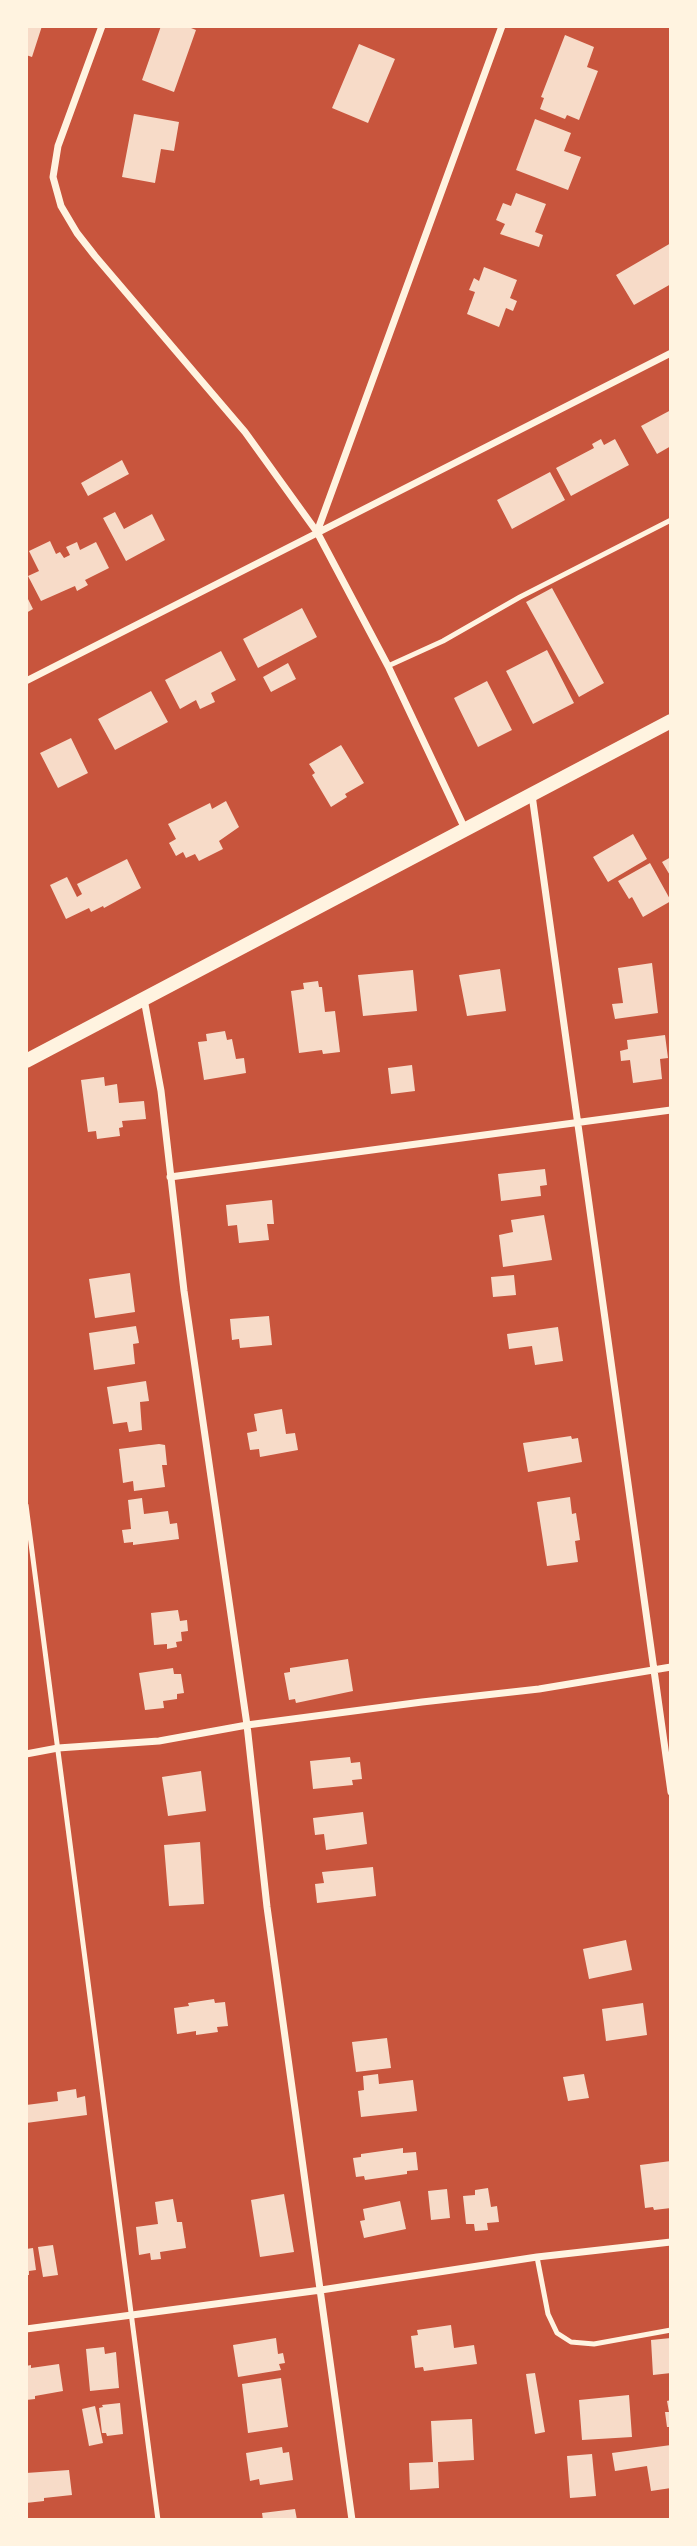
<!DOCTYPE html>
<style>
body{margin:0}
#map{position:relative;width:697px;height:2546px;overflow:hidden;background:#c8553d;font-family:Literata,serif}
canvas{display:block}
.frame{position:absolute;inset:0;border:28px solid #fff3e0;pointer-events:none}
</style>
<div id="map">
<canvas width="697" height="2546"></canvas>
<div class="frame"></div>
</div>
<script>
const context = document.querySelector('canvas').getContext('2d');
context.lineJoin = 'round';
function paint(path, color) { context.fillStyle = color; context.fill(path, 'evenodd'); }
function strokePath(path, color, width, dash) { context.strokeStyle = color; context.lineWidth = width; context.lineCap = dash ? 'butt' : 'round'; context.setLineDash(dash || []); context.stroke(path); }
const building = new Path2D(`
 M26,26H42L32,57L26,55Z
 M161,26H186L196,30L174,92L142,80Z
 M565,35L594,47L587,67L598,71L579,120L567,115L565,119L540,109L544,98L541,97Z
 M359,44L395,59L368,123L332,108Z
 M134,114L179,122L174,151L161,149L155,183L122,177Z
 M535,119L571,133L564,151L581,157L568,190L516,170Z
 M516,193L546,204L535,232L543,235L539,247L500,234L505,224L496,220L503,203L511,206Z
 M671,243V284L634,305L616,275Z
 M484,267L517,280L510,298L517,301L513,311L506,308L499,327L467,314L475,292L469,290L474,278L479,281Z
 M671,410V446L657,454L641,426Z
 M601,439L604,445L615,439L629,465L571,496L556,468L594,448L592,444Z
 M122,460L129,474L88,496L81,483Z
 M550,472L565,500L512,529L497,500Z
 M115,512L124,529L152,514L165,540L126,561L103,518Z
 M50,541L56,554L60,552L64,558L70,555L66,547L77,542L80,550L96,542L109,568L85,580L88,585L77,591L75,586L41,601L28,576L39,571L29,551Z
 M552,588L604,683L579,697L526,602Z
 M26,595L33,609L26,613Z
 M302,608L317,637L258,668L243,639Z
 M547,650L574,703L533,724L506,671Z
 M221,651L236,680L211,693L215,702L200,709L196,700L180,709L165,680Z
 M288,663L296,679L271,692L263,677Z
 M487,681L512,730L478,747L454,698Z
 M151,691L168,722L115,750L98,719Z
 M71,738L88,773L58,788L40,753Z
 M341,745L364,783L345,794L347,797L331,807L312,775L315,773L309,764Z
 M226,801L239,827L219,841L223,849L199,861L195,854L186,858L183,852L176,856L169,843L176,839L168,824L210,803L212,809Z
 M633,834L647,859L608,882L593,857Z
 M671,857V877L662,862Z
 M127,859L141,888L104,908L103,906L91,912L89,908L66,919L50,885L67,877L77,897L82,894L77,884Z
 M650,863L671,901L643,917L632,897L629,899L618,881Z
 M652,963L658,1013L615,1019L612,1004L623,1003L618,968Z
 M500,969L506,1011L467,1016L459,975Z
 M413,970L417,1011L363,1016L358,975Z
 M318,981L319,987H322L325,1012L335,1011L340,1052L323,1054L322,1050L299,1053L291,991L304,989L303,983Z
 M225,1031L227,1040L232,1039L236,1059L244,1058L246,1073L204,1080L198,1042L207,1041L206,1034Z
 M665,1035L668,1058L660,1059L662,1079L633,1083L630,1060L621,1061L620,1051L628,1049L627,1040Z
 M412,1065L415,1091L391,1094L388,1068Z
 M104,1077L105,1086L117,1084L119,1103L144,1101L146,1119L122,1121L123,1127L119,1128L120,1136L97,1139L96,1131L88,1132L81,1080Z
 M545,1169L547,1185L540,1186L541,1196L501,1201L498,1174Z
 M272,1200L274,1224H267L269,1240L239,1243L237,1225L228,1226L226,1205Z
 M544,1215L552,1260L503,1267L499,1235L513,1232L511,1220Z
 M130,1273L135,1312L95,1318L89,1279Z
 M514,1275L516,1295L493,1297L491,1277Z
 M269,1316L272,1345L240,1348L239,1339L232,1340L230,1319Z
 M136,1326L139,1343L133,1344L135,1364L94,1370L89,1333Z
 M558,1327L563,1361L535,1365L532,1346L509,1349L507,1334Z
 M146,1381L149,1401L140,1402L142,1430L129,1432L127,1422L113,1424L107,1387Z
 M282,1409L286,1434L295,1433L298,1450L260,1457L259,1449L250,1450L247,1433L257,1431L254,1414Z
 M571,1436L572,1439L578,1438L582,1462L528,1472L523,1443Z
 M159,1444L165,1445L167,1465H162L165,1487L134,1491L133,1481L123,1483L119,1449Z
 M570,1497L572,1514L576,1513L580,1540L575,1541L578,1562L547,1566L537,1502Z
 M142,1498L144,1514L168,1511L170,1524L177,1523L179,1539L133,1545V1542L124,1543L122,1530L131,1529L128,1500Z
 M178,1610L180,1621L187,1620L188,1631L181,1632L182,1641L176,1642L177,1647L167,1649V1644L154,1645L151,1613Z
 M348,1659L353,1691L296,1703L295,1699L289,1700L284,1673L290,1672V1668Z
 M173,1668L174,1674H181L184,1693L177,1694V1699L163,1701L164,1708L145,1710L139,1673Z
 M350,1757L351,1763L360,1762L362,1779L352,1780L353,1785L313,1789L310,1761Z
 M201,1771L206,1811L168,1816L162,1777Z
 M363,1812L367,1844L326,1850L324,1834L315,1835L313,1818Z
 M200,1842L204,1904L169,1906L164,1845Z
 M373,1867L376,1896L317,1903L315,1884L324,1883L322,1872Z
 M626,1940L632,1970L589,1979L583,1949Z
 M214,1999L215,2003L225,2002L228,2026L217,2027L218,2032L196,2035V2031L177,2034L174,2008L189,2006L188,2003Z
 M643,2003L647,2035L606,2041L602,2009Z
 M387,2038L391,2068L356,2072L352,2042Z
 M378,2074L379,2084L413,2080L417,2111L361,2117L358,2091L364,2090L363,2076Z
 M584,2074L589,2098L568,2101L563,2077Z
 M76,2089L77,2098L85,2096L87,2115L26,2123V2105L58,2101L57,2092Z
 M403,2148V2153L416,2152L418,2170L407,2171V2174L365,2180L364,2176L356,2177L353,2158L361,2157V2154Z
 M671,2161V2208L654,2210L653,2207L645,2208L640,2165Z
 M488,2188L491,2207L497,2206L499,2222L487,2223L488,2230L475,2231L474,2224H466L463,2196L475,2195V2190Z
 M447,2189L450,2218L431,2220L428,2191Z
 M284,2194L294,2252L260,2257L251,2200Z
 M173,2199L177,2222H182L186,2248L160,2252L161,2259L151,2260L150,2253L139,2255L136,2227L158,2224L155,2202Z
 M400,2201L406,2229L364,2238L360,2221L365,2220L363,2209Z
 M53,2245L58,2275L43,2277L38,2247Z
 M33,2248L36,2270L29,2271V2275H26V2249Z
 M451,2325L454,2348L474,2345L477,2364L424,2371L423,2367L415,2368L411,2336L418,2335L417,2330Z
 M276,2338L278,2354L283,2353L285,2363L279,2364L281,2370L238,2377L233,2345Z
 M671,2338V2373L653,2375L651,2340Z
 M104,2347L105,2354L116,2352L119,2388L90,2391L86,2349Z
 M59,2364L63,2391L35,2396V2399L26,2400V2366L31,2365V2368Z
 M535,2373L545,2432L535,2434L526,2374Z
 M281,2378L288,2427L248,2433L242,2384Z
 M629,2395L632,2437L582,2440L579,2400Z
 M671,2400V2427H667L665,2412H669L667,2401Z
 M120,2403L123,2434L107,2436L106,2433H102L99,2408L103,2407L102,2405Z
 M95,2406L103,2443L89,2446L82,2409Z
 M472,2419L474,2460L438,2462L439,2488L410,2490L409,2463L433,2462L431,2421Z
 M671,2445V2488L651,2491L647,2466L615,2471L612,2453Z
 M282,2447L283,2453L289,2452L293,2480L260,2485L259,2479L250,2481L246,2453Z
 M592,2454L596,2496L570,2498L567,2456Z
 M69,2470L72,2495L44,2498V2501L26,2503V2473Z
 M295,2509L297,2520H263L262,2513Z`);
const service = new Path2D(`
 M388,666L443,641L520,597L671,520
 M26,1505L158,2520
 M537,2257L548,2314L557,2333L571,2342L594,2344L671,2330`);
const minor = new Path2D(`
 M102,26L58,146L53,177L61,206L77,233L95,256L245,432L317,532L388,666L465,829
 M317,532L502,26
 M26,681L671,353
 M532,795L671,1792
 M144,999L161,1091L184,1291L247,1725L267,1907L352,2520
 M170,1177L671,1110
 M26,1754L58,1748L159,1741L247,1725L422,1702L539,1689L671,1667
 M26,2329L321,2290L537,2257L671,2242`);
const secondary = new Path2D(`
 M26,1061L671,721`);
paint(building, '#f7dbc8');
strokePath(service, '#fff3e0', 5);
strokePath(minor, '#fff3e0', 7);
strokePath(secondary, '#fff3e0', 14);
</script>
